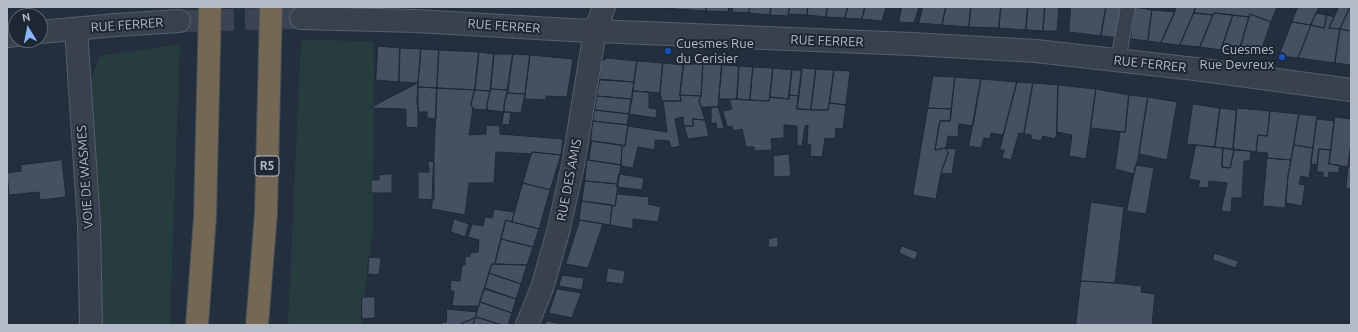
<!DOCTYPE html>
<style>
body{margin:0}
#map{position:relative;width:1358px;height:332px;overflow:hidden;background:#242f3e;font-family:Ubuntu,sans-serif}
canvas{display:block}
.frame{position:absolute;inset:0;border:8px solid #b4bcc9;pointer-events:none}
.north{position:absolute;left:8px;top:8px;width:40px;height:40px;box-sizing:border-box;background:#1d2633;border:1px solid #59626f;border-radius:50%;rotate:350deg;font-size:11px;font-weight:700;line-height:16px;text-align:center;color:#b4bcc9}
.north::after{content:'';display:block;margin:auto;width:14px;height:18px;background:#8ab4f8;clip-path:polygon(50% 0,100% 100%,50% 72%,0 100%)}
</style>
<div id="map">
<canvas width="1358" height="332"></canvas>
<div class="frame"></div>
<div class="north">N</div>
</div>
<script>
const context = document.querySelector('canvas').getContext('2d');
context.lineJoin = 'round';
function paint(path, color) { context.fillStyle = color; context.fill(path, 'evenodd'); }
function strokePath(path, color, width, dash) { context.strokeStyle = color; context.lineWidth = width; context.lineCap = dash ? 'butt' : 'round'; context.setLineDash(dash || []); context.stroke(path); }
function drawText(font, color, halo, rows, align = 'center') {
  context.font = font + ' Ubuntu,sans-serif'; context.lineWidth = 4; context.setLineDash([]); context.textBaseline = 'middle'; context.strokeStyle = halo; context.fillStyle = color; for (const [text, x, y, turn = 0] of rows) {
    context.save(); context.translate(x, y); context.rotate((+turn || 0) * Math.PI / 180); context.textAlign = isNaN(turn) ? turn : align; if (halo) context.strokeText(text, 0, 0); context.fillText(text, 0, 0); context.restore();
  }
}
const green = new Path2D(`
 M301,40L374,41L373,226L361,325H288Z
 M180,44L170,325H91L81,105L100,56Z`);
const building = new Path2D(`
 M652,7H707L706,11Z
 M707,7H729L728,12L706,11Z
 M733,7H750L749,13L732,12Z
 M750,7H771L770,15L749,13Z
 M771,7H790L788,16L770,15Z
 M790,7H808L807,15L788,14Z
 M808,7H828L826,17L807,15Z
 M828,7H848L845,18L826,17Z
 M848,7H865L862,19L845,18Z
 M865,7H886L882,21L862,19Z
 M902,7H919L914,23L899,22Z
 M923,7H946L942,25L919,23Z
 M946,7H971L969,27L942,25Z
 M971,7H1001L999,28L969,27Z
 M1001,7H1028L1026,30L999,28Z
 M1028,7H1045L1043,31L1026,30Z
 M1045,7H1059L1057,31H1043Z
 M1071,7H1106L1101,36L1069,32Z
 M1106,7H1122L1119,38L1101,36Z
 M1134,7L1152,10L1148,41L1131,39Z
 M1177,7H1196L1180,45L1161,43Z
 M1196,7H1277L1271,22L1250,14L1249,17L1214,13L1213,15L1194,13Z
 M1298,7H1319L1311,25L1292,22Z
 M1339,7H1350L1340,29L1329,28Z
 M1350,7L1351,31L1340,29Z
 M1152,10L1175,12L1161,43L1148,41Z
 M1194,13L1213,15L1200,47L1180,45Z
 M1214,13L1233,15L1221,50L1200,47Z
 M1316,13L1327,15L1324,28L1311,25Z
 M1250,14L1271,22L1260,54L1239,52Z
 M1233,15L1249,17L1239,52L1221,50Z
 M1327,15L1334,17L1329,28L1340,29L1335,63L1298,58L1311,25L1324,28Z
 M1292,22L1311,25L1298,58L1279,56Z
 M1340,29L1351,31V65L1335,63Z
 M378,46L400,48L399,82L376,80Z
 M400,48L421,49L418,83L399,82Z
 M421,49L439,50L437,88L418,87Z
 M439,50L479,52L475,90L437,88Z
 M479,52L494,54L490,91L475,90Z
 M494,54H513L508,90L491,89Z
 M513,54L530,55L525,94L507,93Z
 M530,55L573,59L567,97L546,96V100L525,99Z
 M607,58L637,61L634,82L599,79L601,62Z
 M637,61L663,63L660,93L633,91Z
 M663,63L683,65L680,95L681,101H662L660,93Z
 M684,64H703L701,96L680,95Z
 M703,64L722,65L718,107H701L699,101L701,96Z
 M722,65L739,66L737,99H719Z
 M739,66L753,67L750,100L737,99Z
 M753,67L773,68L770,97L769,101L750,100Z
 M773,68L792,70L789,99L770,97Z
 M802,68L816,69L811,110L797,109Z
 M816,69L834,70L828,110H811Z
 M792,70H802L799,96L789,95Z
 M834,70L850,71L846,105L830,103Z
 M933,76L955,77L951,109L928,108Z
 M955,77L981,79L973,126L959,124L958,137L948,136L946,148L935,150L940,121H950Z
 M981,79L1017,82L1003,135L991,133L990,139L984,138L981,148L969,146Z
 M600,80L634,82L632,99L597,96Z
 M1017,82L1033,83L1024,134L1019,133L1011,160L1002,158L1004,150H1000Z
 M418,83V128L406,127V109L370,108Z
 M1033,83L1058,85L1057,132L1055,139L1043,136L1041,141L1031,139V135L1024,134Z
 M1058,85L1096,89L1086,159L1069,156L1072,135L1057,132Z
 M418,87L437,88L436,119L427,118V112H419L417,104Z
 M437,88L475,90L471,104L473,109L469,135L486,134V125L500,126V134L563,139L561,155L532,152V154L496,152L494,183H469L465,215L432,209Z
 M491,89L508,90L504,105V112L487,110V104Z
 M1096,89L1129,95L1125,132L1091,128Z
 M475,90L490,91L487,104V110L473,109L471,104Z
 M633,91L649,92V108L657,109L656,118L629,114Z
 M507,93L525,94L521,113L504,112V105Z
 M680,95L701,96L699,101L705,120L693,119V126H684L683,117L675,119L680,146L671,148L669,141L655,140V150L638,147L633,168L621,166L622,145L625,146L628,126L667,132L663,101H681Z
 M789,95L799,96L797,109L828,110L829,103L846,105L843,129L836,128L835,139L825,138L822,157L810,156L811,145L807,144L808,125L805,126L802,146L797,145V126L784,125V138L771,139L772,150L754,151V147H746L742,129L733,131L732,126L727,127L723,111L732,109L729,99L769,101L770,97L789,99Z
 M1129,95L1148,97L1139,154L1134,174L1115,169L1120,132H1125Z
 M597,96L632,99L629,114L595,110Z
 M1148,97L1177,102L1167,160L1139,154Z
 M1193,104L1220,108L1215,147L1187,144Z
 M718,106L724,128L717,129L716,123L711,124V107H718Z
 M928,108L951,109L950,121H940L938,130L935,150L946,148L948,153L941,173L936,199L913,195Z
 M1220,108L1237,110L1233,149L1215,147Z
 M1237,108L1270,111L1267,136L1258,135L1256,152L1233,149Z
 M595,110L629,114L627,125L593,121Z
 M1270,111L1299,114L1291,160L1267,158L1268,153L1256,152L1258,135L1267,136Z
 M504,112H511L509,125L502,124Z
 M1299,114L1317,116L1313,148L1294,145Z
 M1335,117L1351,119V141L1349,167L1329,164Z
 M693,119L705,120L709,136L688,139L684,126H693Z
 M1317,119L1334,121L1331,150L1319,149L1317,165L1311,164Z
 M593,121L628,125L625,146L592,141L591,140Z
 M592,141L622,145L621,165L589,160Z
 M1196,145L1223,148L1222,167L1230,168L1234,150L1251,151L1250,161H1244L1242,198H1232L1231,212L1221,211L1227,183L1209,181L1208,188L1198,187L1200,181L1189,179Z
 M1294,145L1313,148L1309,178L1301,176L1299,184L1305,185L1302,206L1286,203L1288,176Z
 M946,148L956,149L952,174L941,173L948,153Z
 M1223,148L1234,150L1230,168L1222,167Z
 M1319,149L1331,150L1329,164L1339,165V173L1329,172L1328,178L1323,177V172H1317Z
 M1350,151H1351V189L1346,188Z
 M532,152L561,155L550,190L523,183Z
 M789,154L791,176L774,177L773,156Z
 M1267,158L1291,160L1288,176L1285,208L1263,206Z
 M62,160L66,197L40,200L39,192L9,195L7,173L21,171V165Z
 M587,160L621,165L618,184L585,181Z
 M428,161L434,162V200L418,199V172H429Z
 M1136,165L1154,168L1146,214L1127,211Z
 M392,174V193H371V180H379V175Z
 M619,174L644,178L642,190L617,187Z
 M585,181L618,184L615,206L582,201Z
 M523,183L550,190L539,229L512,222Z
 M617,194L649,197L648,204L661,207L658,222L633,219V229L610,225L612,206H615Z
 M582,201L612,205L610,225L579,220Z
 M1091,202L1124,207L1115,283L1081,281Z
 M494,209L514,212L512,222L506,220L495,264H492L479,306H452L454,291H450L451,280L460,281L462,265H465V257L470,256V253L478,252L479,240L468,237L472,224L483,226L485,217L492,218Z
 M454,219L469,224L465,237L451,232Z
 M506,220L539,229L533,247L501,239Z
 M580,220L603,224L588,268L566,264Z
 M778,237V247H768L769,239Z
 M501,239L533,247L527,265L495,264Z
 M902,246L918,252L915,260L899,253Z
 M1214,253L1238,261L1236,268L1213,260Z
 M369,257L381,258L379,275L368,274Z
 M492,264L526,265H527L521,284L489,273Z
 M608,268L625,271L623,284L606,282Z
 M489,273L521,284L516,299L485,288Z
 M562,275L584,278L582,290L559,286Z
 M1081,281L1115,283L1142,286L1141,292L1155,294L1152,325H1076Z
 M484,289L516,299L512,313L480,302Z
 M557,289L581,293L572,318L549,313Z
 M362,297H375V318L362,319Z
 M480,302L512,313L508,325H502L476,317Z
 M447,309L477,312L475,318L461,324V325H442V322H446Z
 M476,317L502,325H473Z
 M475,318L473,325H461V324Z
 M547,321L567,325H545Z`);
const tertiaryTunnel = new Path2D(`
 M179,21L301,18`);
const service = new Path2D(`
 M1118,60L1128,7`);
const minor = new Path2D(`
 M76,29L89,224L91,325
 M527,325L542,288L558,232L573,165L595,31L604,7`);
const tertiary = new Path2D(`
 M301,18L416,21L571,30L912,44L1036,51L1195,69L1351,90
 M40,32L116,25L179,21
 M7,36L16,35`);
const motorway = new Path2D(`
 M197,325L205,217L210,7
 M257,325L266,213L271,7`);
const markers = [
 [668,51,4,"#1a4fb4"],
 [1282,57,4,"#1a4fb4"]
];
const shields = [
 [267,166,24]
];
const shieldNames = [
 ["R5",267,166]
];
const streetNames = [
 ["RUE FERRER",127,25,-4],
 ["RUE FERRER",504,26,4],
 ["RUE FERRER",827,41,2],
 ["RUE FERRER",1150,64,6],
 ["VOIE DE WASMES",85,177,-94],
 ["RUE DES AMIS",569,180,-79]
];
const poiNames = [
 ["Cuesmes Rue",676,44],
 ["du Cerisier",676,59],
 ["Cuesmes",1274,50,"right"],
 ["Rue Devreux",1274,65,"right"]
];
paint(green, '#263c3f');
paint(building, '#455162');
strokePath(building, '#1f2835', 1);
strokePath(tertiaryTunnel, '#3a4453', 22, [22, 11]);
strokePath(service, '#565f6c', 16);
strokePath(minor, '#565f6c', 24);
strokePath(tertiary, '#565f6c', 24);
strokePath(motorway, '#434c59', 24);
strokePath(service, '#38414e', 14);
strokePath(minor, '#38414e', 22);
strokePath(tertiary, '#38414e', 22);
strokePath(motorway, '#746855', 22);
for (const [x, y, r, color] of markers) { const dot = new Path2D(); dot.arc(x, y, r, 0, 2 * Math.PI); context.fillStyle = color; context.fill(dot); strokePath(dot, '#1d2633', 1.5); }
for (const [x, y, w] of shields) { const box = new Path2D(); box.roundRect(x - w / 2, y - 10, w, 20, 3); context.fillStyle = '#1d2633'; context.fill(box); strokePath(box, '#b4bcc9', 1); }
drawText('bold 12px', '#b4bcc9', null, shieldNames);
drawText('13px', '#b4bcc9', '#1d2633', streetNames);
drawText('13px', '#b4bcc9', '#1d2633', poiNames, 'left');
</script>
